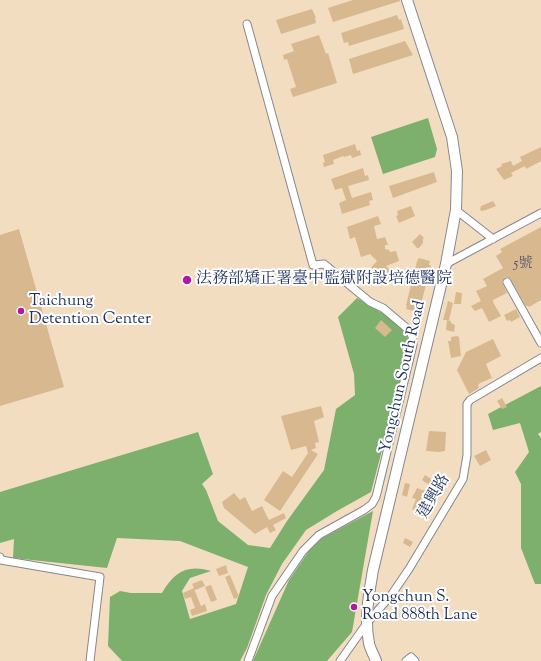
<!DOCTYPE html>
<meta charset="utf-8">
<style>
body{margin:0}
canvas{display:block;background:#f3ddc0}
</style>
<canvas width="541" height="661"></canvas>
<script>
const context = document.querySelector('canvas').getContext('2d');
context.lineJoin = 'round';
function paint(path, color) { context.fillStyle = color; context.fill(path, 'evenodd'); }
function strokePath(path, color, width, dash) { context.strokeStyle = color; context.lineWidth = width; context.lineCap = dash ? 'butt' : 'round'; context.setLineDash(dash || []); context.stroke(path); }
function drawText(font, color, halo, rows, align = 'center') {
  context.font = font + ' "Sorts Mill Goudy","Noto Serif TC",serif'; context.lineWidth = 4; context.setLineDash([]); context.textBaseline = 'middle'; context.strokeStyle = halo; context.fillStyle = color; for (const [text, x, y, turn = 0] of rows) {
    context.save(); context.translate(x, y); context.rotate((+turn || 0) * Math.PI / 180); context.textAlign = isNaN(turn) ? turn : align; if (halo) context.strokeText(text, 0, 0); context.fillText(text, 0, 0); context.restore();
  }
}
const forest = new Path2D(`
 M428,118L437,149L435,157L383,174L371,137Z
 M357,298L402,325L410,343L371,492L337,511L306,530L282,564L266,595L247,648L240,661H122L108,646L110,597L120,591L131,593H162C174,572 187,564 211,571L190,578L182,591L190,619L236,604L248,567L180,541L117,538L107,568L13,558L14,539L0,543V492L198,432L213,474L202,484L206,490L218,521L248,545L270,548L287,521L324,470L336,409L355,395L354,374L338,317Z
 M541,386V432L538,434L541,438V584H535L521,548V484L515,472L529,452L520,423L493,430L488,414Z
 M373,511L352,632L327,661H253L289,580L315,542Z`);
const building = new Path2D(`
 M353,0H400V1L333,22L328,8Z
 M312,9L316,18H315L316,23L281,34L276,20Z
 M397,15L399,20L401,19L404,29L349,46L348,42L344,43L341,33Z
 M319,35L326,54L328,53L337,83L293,97L290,89L296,87L287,59L284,60L283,55L294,51L291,44Z
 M405,41L413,55L353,74L349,59Z
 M355,144L357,151L360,150L361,155L352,158L351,155L344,157L343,156L333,160L334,164L324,167L323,163L325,162L323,155Z
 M541,147V161L526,169L525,166L511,173L513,176L504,180L496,169L502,166L501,164L511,161L513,166L522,161L520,157Z
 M363,168L365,176L368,175L369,180L348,186L352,198L371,192L373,200L369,201L370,205L342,214L339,203L346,200L342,188L335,190L331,179Z
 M434,172L437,182L393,198L389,186Z
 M493,201L496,206L486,210L481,211L480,209L481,206Z
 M411,206L415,216L399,223L396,216L398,215L397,211Z
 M378,216L381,224L374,226L377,239L385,237L388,245H385V249L389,250L390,252L396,251L399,261L386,266L394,273L393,278L387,285L369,270L377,261L370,254L361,257L355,237L350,239L347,227Z
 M541,227V300L529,307L528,306H526L511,280L509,278L505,277L502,282L507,293L493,300V302L501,316L489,322L482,308L475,311L471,306L481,301L476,291L487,286L483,279L503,268L496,256L502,252L500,249Z
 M19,229L64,387L0,406V235Z
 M420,234L424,238L423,239V243L419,248H417L412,242Z
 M419,258L430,261L429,265H431L420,308H419L418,312L406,309L407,306L406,305L417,261Z
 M456,292L462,293L461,304H454Z
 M448,301L453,303L449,320H443Z
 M516,309L520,317L511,322L510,320L507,321L504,315Z
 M381,320L392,330L385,337L375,328Z
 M447,320L451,321V323L455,325L454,332L446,330Z
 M457,336L459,337L461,356L451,358L448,341H451V337Z
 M493,339L501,356L486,364L492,378L480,383L478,385L479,388L469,394L457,370L466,352Z
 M502,398L507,407L502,409L497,401Z
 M321,406L324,417L314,421L319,442L315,443L316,448L311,450L318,454L280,511L264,500L283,471L292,477L308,453L306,446L291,450L281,416Z
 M429,431L446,432L445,451L439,452L426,451Z
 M486,450L491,460L480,466L474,456Z
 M425,475L434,481L431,486L422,480Z
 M405,483L410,484L407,497L402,495Z
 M417,488L438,495L433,503L427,499L420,513L412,509L416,499L412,498Z
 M234,493L240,500L245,497L252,511L262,506L269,520L284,513L286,518L273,525L276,530L270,533L267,527L255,534L224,508L222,502Z
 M405,538L413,542L410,547L403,543Z
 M226,565L228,573L219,576L216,569Z
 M230,575L239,597L234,599L225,577Z
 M202,580L205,586L195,590L194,589L201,606L205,604L207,611L192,616L190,610L195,608L191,597L185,599L183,593L194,588L192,584Z
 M211,585L217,600L211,602L205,587Z`);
const street = new Path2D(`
 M247,24L313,265L324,264L370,302L383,308L409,330L412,336L413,345L376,497L372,504L364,510L319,535L303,551L272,596L248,661
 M456,210L493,239
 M446,264L541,213
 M507,282L541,343
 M0,557L1,560L100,577L90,661
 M340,661L367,623L392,594L409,569L463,479L467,455V404L470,400L541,358
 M406,661L411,657L415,661`);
const secondary = new Path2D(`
 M376,661C374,655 370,649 369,643C364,619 369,594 373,570L446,264L456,210L457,171L452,137L407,0`);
const markers = [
 [187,280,5,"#b5179e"],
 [21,311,4,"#b5179e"],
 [354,607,4,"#b5179e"]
];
const numberNames = [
 ["5號",523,265]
];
const poiNames = [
 ["法務部矯正署臺中監獄附設培德醫院",196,280],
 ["Taichung",29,302],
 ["Detention Center",29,320],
 ["Yongchun S.",362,598],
 ["Road 888th Lane",362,616]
];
const streetNames = [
 ["Yongchun South Road",404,377,-77],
 ["建興路",435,497,-60]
];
paint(forest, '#7db06c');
paint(building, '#d8b88e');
strokePath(street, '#87868f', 9);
strokePath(secondary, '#87868f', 12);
strokePath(street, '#fff', 7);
strokePath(secondary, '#fff', 10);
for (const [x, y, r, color] of markers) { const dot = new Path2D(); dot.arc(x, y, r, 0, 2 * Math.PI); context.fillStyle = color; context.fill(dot); strokePath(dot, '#fff', 1.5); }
drawText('14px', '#4a516a', null, numberNames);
drawText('16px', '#1b2f5e', '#fff', poiNames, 'left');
drawText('16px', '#1b2f5e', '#fff', streetNames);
</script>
